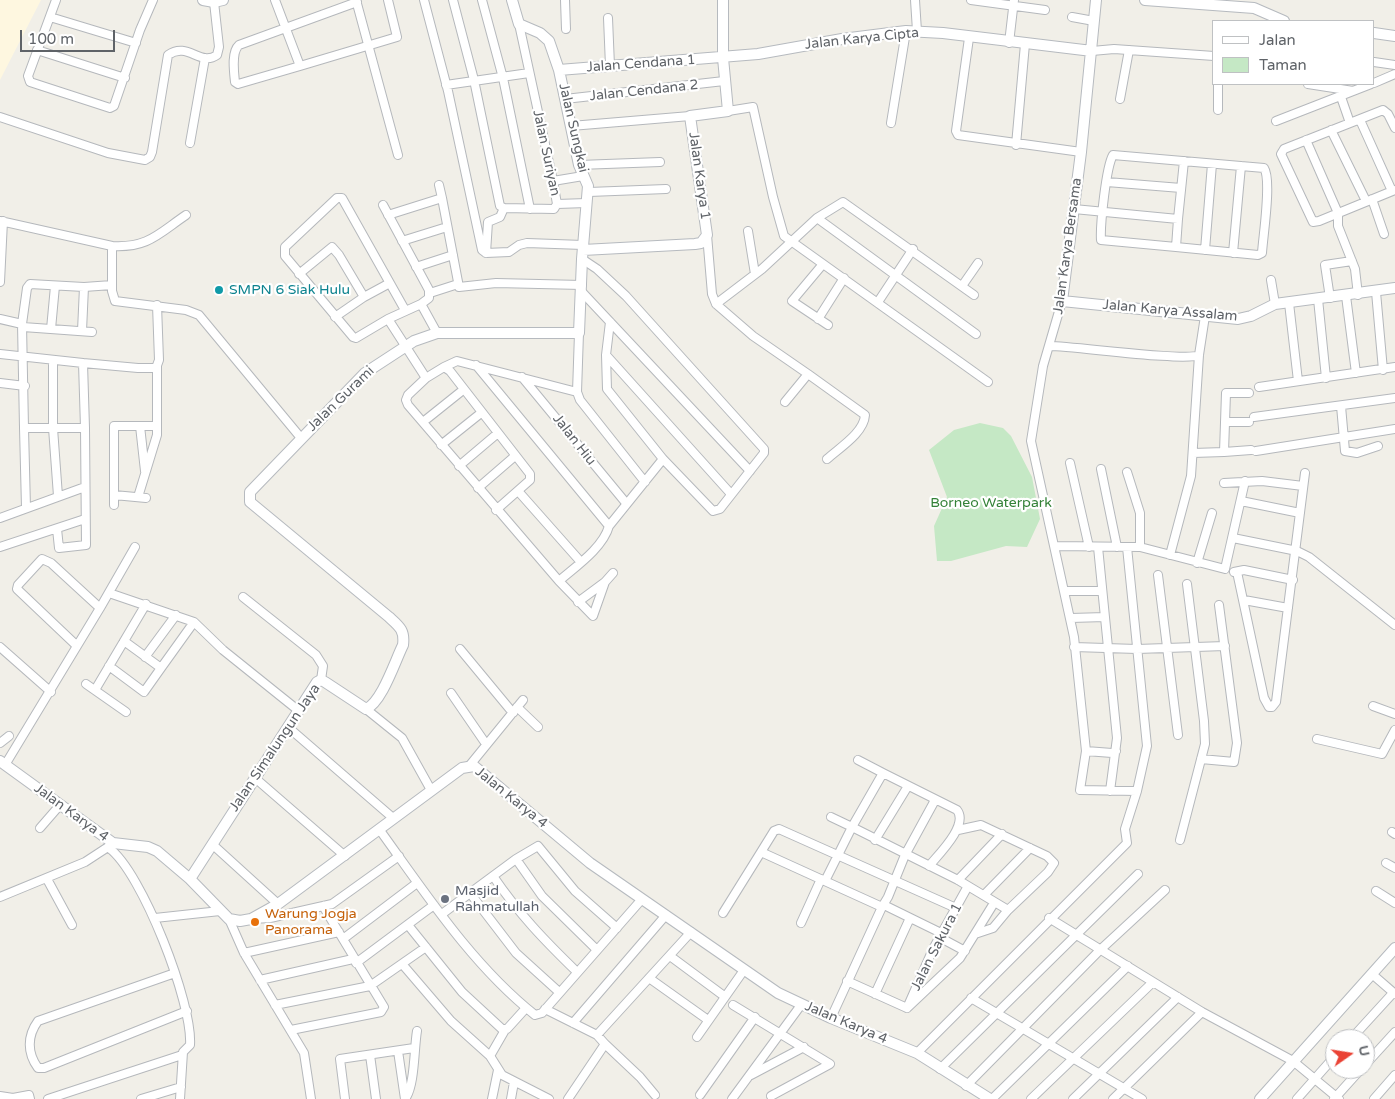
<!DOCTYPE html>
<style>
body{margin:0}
#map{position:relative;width:1395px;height:1099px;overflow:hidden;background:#f1efe8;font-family:"Varela Round",sans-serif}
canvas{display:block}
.legend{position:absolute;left:1212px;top:20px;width:162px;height:65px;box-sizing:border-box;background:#fff;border:1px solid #bfc1c3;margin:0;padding:6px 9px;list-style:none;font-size:15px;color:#5f6368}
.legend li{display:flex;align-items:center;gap:10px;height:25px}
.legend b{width:25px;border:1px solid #bfc1c3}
.north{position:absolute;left:1325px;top:1029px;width:50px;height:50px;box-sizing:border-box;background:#fff;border:1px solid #bfc1c3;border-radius:50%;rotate:77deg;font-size:14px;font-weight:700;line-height:20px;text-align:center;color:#5f6368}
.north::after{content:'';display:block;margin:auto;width:18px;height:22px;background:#ea4335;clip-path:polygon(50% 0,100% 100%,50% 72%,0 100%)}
.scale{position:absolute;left:20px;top:30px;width:95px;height:22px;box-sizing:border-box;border:2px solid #5f6368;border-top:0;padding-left:6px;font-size:15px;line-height:18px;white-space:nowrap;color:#5f6368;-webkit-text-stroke:4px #fff;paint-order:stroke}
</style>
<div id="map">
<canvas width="1395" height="1099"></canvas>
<ul class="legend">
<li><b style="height:6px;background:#fff"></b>Jalan</li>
<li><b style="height:14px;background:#c5e8c5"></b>Taman</li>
</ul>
<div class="north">U</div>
<div class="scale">100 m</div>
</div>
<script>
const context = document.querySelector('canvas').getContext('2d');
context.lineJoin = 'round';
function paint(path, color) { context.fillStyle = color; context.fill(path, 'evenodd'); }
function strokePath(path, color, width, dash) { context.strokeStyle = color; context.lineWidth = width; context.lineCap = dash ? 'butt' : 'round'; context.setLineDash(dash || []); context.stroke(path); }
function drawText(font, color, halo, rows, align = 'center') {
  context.font = font + ' "Varela Round",sans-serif'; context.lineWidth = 4.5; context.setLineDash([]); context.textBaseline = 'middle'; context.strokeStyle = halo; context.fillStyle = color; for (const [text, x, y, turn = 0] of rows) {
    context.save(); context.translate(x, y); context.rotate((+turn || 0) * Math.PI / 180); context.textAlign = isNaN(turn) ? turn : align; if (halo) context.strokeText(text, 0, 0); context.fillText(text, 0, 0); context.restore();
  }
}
const commercial = new Path2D(`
 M0,0H41L0,80Z`);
const green = new Path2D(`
 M980,423L1003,428L1011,436L1032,477L1040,519L1027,547L1006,546L951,561H937L934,526L947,497L929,450L954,430Z`);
const street = new Path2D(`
 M56,0L28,76L30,82L110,108L114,106L140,30L153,0
 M275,0L300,66L238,84L235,82C234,72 231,52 239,45L357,2
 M356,0L398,155
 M424,0L448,91L482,250L486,253
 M453,0L474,80L500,206L504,208L554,209L557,204L553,181L519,24
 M482,0L503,78L530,209
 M565,0L566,29
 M915,0L917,31
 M971,0L1045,10
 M50,17L136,43
 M1072,17L1094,21
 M608,18L610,66
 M969,38L956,131L958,135L1081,152
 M1009,43L1014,0
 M37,50L125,78
 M1092,51L1114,49L1214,56
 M1374,62L1395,65
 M300,66L397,37L388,0
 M1374,83L1395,74
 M1308,84L1353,91
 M446,85L529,73
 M1341,97L1350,123
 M565,99L724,81
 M1120,99L1129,50
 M1218,110V84
 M728,111L753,107L773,197L784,236L988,382
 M0,117L108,153L145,160L150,157L152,152L168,55C188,41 200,67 217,55L219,47L214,2
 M1360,120L1392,191
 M1276,121L1371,84
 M891,123L906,31
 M571,126L690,116
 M1395,128L1388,114L1383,110L1284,149L1281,154L1313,222L1319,221L1395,190
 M1331,130L1366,201
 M1306,140L1338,213V226L1355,269L1358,295
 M190,143L205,58
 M1016,145L1025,44
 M579,165L660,162
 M553,181L583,176
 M1107,182L1181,188
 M589,192L666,189
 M442,198L459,287L496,283L582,285
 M1372,199L1384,234
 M557,204L587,203
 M383,205L429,290V298L421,304
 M1074,209L1178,219L1176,247L1258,255L1262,253C1263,236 1272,180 1264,168L1113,155C1106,167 1100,226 1101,240L1176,247
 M388,215L442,198L439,185
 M817,218L976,334
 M1178,219L1184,161
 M0,221L112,246V291L115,301L186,310L199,315L301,438
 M748,231L755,274
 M707,235L712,294L716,304L762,269L817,218L843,202L974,295
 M402,241L447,227
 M112,246C148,248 158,234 186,215
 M1205,250L1212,164
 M486,253L509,252L519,245L527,243L583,245
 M486,253L488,222L500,217L504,208
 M1233,253L1241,166
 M582,259L597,269L626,296L764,449V453L720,509L713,511L663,459L607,389L606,355
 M823,264L792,301L828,325
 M416,267L453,255
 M299,274L332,247L339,255L364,297
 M1271,280L1275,304
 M0,282L3,221
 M962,286L978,263
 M581,291L750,471
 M1376,292L1383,370
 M430,293L458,284
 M1346,296L1356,373
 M1330,298L1325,265L1352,261
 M1318,299L1326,378
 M1062,301L1043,366L1031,441L1074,637L1086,751L1080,790L1137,791
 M878,302L913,249
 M1289,303L1298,381
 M716,304L753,336L808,374L785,402
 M335,317L364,297L388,284
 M0,319L22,324L24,428H85L83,363L0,354
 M388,319L356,338L353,337L285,256V247L337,198H342L405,310
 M818,319L844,278
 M610,322L606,355L731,494
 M22,324L27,288L30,284L84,287L112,285
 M23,327L92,332
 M51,329L55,286
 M82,331L84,287
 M437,333L421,304L388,319L426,378L444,367L450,371L530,474V480L496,510
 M579,333L577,392L580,400L645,482
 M1050,346C1073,346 1187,362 1199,355
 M53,360V428L58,496
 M83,363L138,368H156L159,360L157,305
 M476,365L609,526L663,459
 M444,367L457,361L577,392
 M808,374L865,415C864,433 839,448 827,459
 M522,377L626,503
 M426,378L408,395L406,400L408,405L559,581C575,567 603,548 609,526
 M0,383L25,386
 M1259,387L1395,367
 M1249,393H1226L1224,452L1251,450
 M1341,406L1345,451L1357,453L1378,446
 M1254,417L1395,398
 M423,422L463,390
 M1225,422H1249
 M140,426L145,471
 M24,428L26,508
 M441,445L481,413
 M1256,451L1395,429
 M1193,453L1224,452
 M1070,463L1089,547
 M459,466L498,433
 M1101,469L1117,547
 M1127,472L1140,513V547
 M1224,483L1262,481L1303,486
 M478,488L515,456
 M518,491L580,561
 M114,495L146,498
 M138,497L157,435V366
 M1241,501L1300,513
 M114,505V426H157
 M0,518L85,487
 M57,529L59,548L86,545L85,428
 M1233,538L1297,551L1309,557L1395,625
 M1056,546L1140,547L1225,569L1245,481
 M0,547L85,519
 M1098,547L1117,738L1110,791
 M1170,555L1191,476L1199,355L1205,316
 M1197,563L1212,513
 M1234,572L1244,570L1293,580
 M1237,572L1264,698L1269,707H1272L1276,702L1305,473
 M1158,575L1178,735
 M559,581L593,616L605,582L613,573
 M1065,591H1102
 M109,593L194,622L223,650L299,711
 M243,597L316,655L323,666L321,680
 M1244,600L1288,608
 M578,602L605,582
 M100,608L135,547
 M1071,618L1105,617
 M0,647L51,692
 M1074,647L1137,649L1225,646
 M460,649L513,713
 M145,657L176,615
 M109,666L144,692L161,668L124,641
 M161,668L194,622
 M86,684L126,712
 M95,690L146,604
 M451,693L486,744
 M1373,706L1395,714
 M517,707L538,727
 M366,709L402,738L431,790
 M289,728L393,818
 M1317,739L1382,754L1395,730
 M0,743L9,736
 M1086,751L1112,753L1116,751
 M1201,759L1234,762L1237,743L1219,605
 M858,760L883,773
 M5,765L100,608L51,563L42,559L18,585L17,589L76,645
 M470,765L523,700
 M255,778L345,856
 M40,828L60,805
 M379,829C426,894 472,965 535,1015L542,1013L642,899
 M1392,832L1395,834
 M875,840L908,786
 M1180,840L1205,744L1204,721L1187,584
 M212,844L278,904
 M109,848C142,872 193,1004 190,1045L183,1052L180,1099
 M761,852L774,831L779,829L956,908
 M516,859L542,896L597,950
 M1386,863L1395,868
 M929,866C938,855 969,825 957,810L933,798
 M493,876C519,914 544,940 577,972
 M47,879L72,925
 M958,880L1002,834
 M825,881L852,827L831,817
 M1376,891L1395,903
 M984,895L1030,848
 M0,897L85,862L111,845
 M884,905L941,933
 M882,907L888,897L905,855L934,802L933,798L883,773L852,827L958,880L1008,910L1048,872L1054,863L1047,856L981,825L958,830
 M723,913L761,852L882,907L831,1018
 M442,914L470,893
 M155,918L220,911
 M1049,918L1202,1012L1293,1061L1339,1099
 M229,919L244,953L304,1053L311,1099
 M253,919L270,918L332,904L399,856
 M801,923L821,879
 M408,925L462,992L502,1029H507L526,1008
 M975,934L993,928L1008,910
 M939,937L965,951
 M343,939L417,883
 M244,953L339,932
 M670,956L724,996
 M356,963L434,905
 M403,965L451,1021L490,1056L505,1030
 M175,973L38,1021C27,1036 27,1053 38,1068H44L187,1011
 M1372,974L1395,994
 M649,978L708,1020
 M260,980L353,959
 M847,981L907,1008
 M559,992L516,953L470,893L516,859L538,846L575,891L617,928
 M875,994L910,918
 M971,998L1142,1099
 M275,1005L370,986L426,947
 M733,1005L830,1064L771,1096
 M907,1008L960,958L994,903
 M907,1008L933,949L968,886
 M545,1009L597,1035L605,1044L568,1099
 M573,1023L666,915
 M291,1030L381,1012L384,1007L323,906
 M597,1035L691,932
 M697,1037L744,970
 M1351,1039L1393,993
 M605,1044L640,1077L655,1095
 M398,1051L405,1099
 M917,1053L1127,843L1125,829L1137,791L1147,746L1127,547
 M370,1055L376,1099
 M490,1056L502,1075L549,1099
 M1365,1065L1395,1032
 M940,1069L1138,874
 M751,1075L804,1047
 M966,1086L1099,951L1165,890
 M700,1095L755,1017
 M0,1096L13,1098L29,1095L30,1099
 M48,1099L182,1055
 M141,1099L181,1087
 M345,1099L340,1059L414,1048
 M405,1099C415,1086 414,1048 417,1031
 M492,1099L498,1070
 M511,1099L514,1082
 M732,1099L801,1005
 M992,1099L1128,966
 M1031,1099L1153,982
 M1073,1099L1178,997
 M1113,1099L1202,1012
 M1297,1099L1335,1056
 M1334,1099L1361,1069
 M1374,1099L1395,1075`);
const secondary = new Path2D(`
 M203,0L214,2L223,0
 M1096,0L1081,152L1062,301L1238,319L1251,316L1275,304L1395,288
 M1145,0L1254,8L1284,21
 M1374,33L1395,36
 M559,70L758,54L842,39L906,31L943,33L1092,51
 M583,250L695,244L701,243L707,235L690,116L728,111L723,58V0
 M0,761L113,843L148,847L157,851L190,879L229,919L240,921L251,919L278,904L462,768L474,766L590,863L778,993L831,1018L917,1053L990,1099
 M190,879L317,682L321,680L325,682L366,709C382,702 395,661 403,645C405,630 399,626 389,617L250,502V492L365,373L414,341L437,333H579L582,259L588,186L579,165L559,70L549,41L540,33L519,24L512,0
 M1260,1099L1395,948`);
const markers = [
 [219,290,5,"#0f9aa8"],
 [445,899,5,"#6b7280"],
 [255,922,5,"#e8710a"]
];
const streetNames = [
 ["Jalan Karya Cipta",862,39,-6],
 ["Jalan Cendana 1",641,64,-4],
 ["Jalan Cendana 2",644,91,-6],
 ["Jalan Sungkai",573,128,77],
 ["Jalan Suriyan",546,153,78],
 ["Jalan Karya 1",699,176,82],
 ["Jalan Karya Bersama",1068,246,-82],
 ["Jalan Karya Assalam",1170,311,5],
 ["Jalan Gurami",341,399,-44],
 ["Jalan Hiu",574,440,52],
 ["Jalan Simalungun Jaya",275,748,-56],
 ["Jalan Karya 4",511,798,39],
 ["Jalan Karya 4",71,813,36],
 ["Jalan Sakura 1",937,947,-63],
 ["Jalan Karya 4",846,1023,23]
];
const cultureNames = [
 ["SMPN 6 Siak Hulu",229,290]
];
const parkNames = [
 ["Borneo Waterpark",991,503]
];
const worshipNames = [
 ["Masjid",455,891],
 ["Rahmatullah",455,907]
];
const foodNames = [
 ["Warung Jogja",265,914],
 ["Panorama",265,930]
];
paint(commercial, '#fef7e0');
paint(green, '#c5e8c5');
strokePath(street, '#b5b8bc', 10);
strokePath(secondary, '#b6babf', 12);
strokePath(street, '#fff', 8);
strokePath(secondary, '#fff', 10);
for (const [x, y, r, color] of markers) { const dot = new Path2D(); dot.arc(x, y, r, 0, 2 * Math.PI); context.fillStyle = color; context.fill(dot); strokePath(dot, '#fff', 2); }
drawText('14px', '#5f6368', '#fff', streetNames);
drawText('14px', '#0d838f', '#fff', cultureNames, 'left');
drawText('14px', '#348238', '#fff', parkNames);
drawText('14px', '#5b616d', '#fff', worshipNames, 'left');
drawText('14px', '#c56008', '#fff', foodNames, 'left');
</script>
